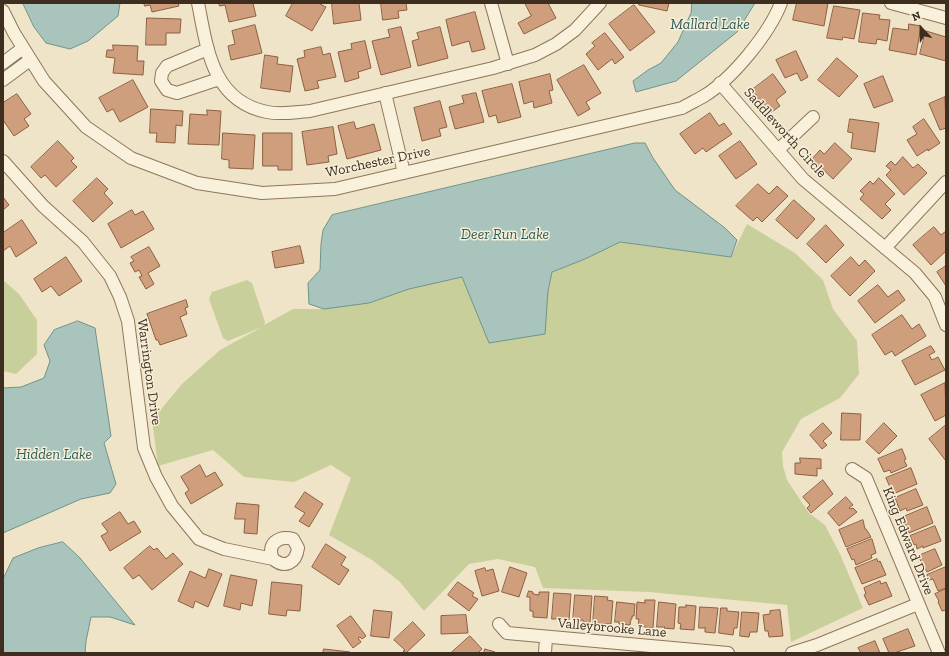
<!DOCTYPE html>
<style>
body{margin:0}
#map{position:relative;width:949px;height:656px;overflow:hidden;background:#f0e4c8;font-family:"Zilla Slab",serif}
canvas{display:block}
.frame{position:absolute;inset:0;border:4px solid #3d2e20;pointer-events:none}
.north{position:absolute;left:901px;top:8px;width:40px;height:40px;-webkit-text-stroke:3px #f7eed8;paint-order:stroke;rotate:338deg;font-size:11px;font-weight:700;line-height:16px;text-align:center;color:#3d2e20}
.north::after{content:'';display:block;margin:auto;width:14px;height:18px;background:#3d2e20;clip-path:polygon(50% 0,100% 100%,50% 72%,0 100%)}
</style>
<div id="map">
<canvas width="949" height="656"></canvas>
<div class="frame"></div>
<div class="north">N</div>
</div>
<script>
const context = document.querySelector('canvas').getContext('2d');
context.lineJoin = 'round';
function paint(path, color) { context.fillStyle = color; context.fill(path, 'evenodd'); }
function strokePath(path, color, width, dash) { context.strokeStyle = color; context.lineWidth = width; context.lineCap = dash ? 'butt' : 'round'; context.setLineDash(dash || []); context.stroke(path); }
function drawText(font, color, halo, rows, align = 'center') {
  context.font = font + ' "Zilla Slab",serif'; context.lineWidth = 3; context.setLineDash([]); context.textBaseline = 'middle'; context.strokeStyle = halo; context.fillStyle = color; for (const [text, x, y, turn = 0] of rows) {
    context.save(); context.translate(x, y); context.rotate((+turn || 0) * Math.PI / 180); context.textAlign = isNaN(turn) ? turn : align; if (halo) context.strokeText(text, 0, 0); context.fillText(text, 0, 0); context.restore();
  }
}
const green = new Path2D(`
 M747,224L795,253L823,280L833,309L857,341L859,374L840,398L801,419L782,452L783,466L787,480L809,513L825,525L840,554L863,608L791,642L787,605L648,592L543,588L535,567L498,559L469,564L424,611L399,581L372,560L329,535L351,478L331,465L294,482L244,477L213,450L158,466L152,420L182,384L220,350L262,327L228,341L223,338L209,299L212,292L247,280L252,283L265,322L264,325L293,309H324L369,303L409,289L462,277L489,343L548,291L552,272L585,259L620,242L731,257Z
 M3,280L19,294L37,320V354L16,374L3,371Z`);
const water = new Path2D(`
 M23,3H120L118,16L88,41L70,49L46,43L34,27Z
 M692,3H755L737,32L676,81L636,92L633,81L648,70L661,63L678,42L691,13Z
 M635,143H645L653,158L675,190L725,228L737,240L731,257L620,242L585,259L552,272L548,291L545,334L489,343L462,277L409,289L369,303L324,309L309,304L308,283L320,270L321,244L323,230L332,215Z
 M78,321L95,328L111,436L104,443L116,484L110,493L81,499L3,533V388L21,387L44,378L50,361L44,345L54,330Z
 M63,542L80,558L135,625L110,617H91L86,641L85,653H3V579L13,558L38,548Z`);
const building = new Path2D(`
 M144,3H178L179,6L152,12L150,5L145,6Z
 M219,3H253L256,16L229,22L225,5L220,6Z
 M293,3H318L326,7L312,31L286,16Z
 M332,3H359L361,20L334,24Z
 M381,3H406L407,10L398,11L399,18L383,20Z
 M525,3H548L556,18L524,34L518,23L531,16Z
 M639,3H669L667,11L639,5Z
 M797,3H828L824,26L793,20Z
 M634,5L655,32L630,51L609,24Z
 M834,6L860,10L854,39L843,37L842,40L827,38Z
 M475,12L485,49L472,52L469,41L452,46L446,20Z
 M863,13L880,15L879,19L890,20L887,41L877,39L876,44L859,42Z
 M147,18L181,19L180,33H166V45H146Z
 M909,24L921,26L916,55L889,50L893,28L908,30Z
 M255,25L262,53L231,60L228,46L235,44L232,31Z
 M401,27L411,67L381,75L372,41L390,37L388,30Z
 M440,27L448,58L418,66L412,41L419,39L417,33Z
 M926,31L946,37V61L920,54Z
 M605,33L624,57L615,64L612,59L598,70L586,54L595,46L592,43Z
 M365,41L371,68L358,72L359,78L345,82L338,52L352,49L351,44Z
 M113,45L138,46L137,61H144L143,75L113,73L115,58L106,57L107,50H113Z
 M321,47L323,55L330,53L336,77L317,81L319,88L305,91L297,59L305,57L304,51Z
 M796,51L808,77L801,81L797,73L785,78L776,60Z
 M265,55L278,57L277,64L293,66L290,92L261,88Z
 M837,58L858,76L839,97L818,80Z
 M584,65L601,93L586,102L590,109L578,116L557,80Z
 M550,74L553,90L549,91L552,103L534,108L533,101L524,104L519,82Z
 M773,74L786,92L776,100L780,106L769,114L752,90Z
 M883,76L893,101L874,108L864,84Z
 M133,80L148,107L120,122L113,109L107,112L99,98Z
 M512,84L521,117L498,123L496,115L489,117L482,91Z
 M476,93L484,122L455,129L449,107L464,103L462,96Z
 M17,94L31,114L24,119L29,126L14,136L3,120V103Z
 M945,97L946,128L940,130L929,104Z
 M440,101L447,127L439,129L441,136L422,141L414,108Z
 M151,109L183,111L182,126L176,125L175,143L156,142L157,133H150Z
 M207,110L221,111L219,145L188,144L190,114L207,115Z
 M710,113L719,126L724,123L732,134L706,152L703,148L695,154L680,134Z
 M850,119L879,123L875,152L851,148L853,133L848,132Z
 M924,119L940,143L928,151V149L917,156L907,140L917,134L913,127Z
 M354,122L356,129L374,124L381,150L347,159L338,126Z
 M333,127L337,154L328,156L329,162L307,165L302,132Z
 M223,133L255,135L253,169L229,168V160L222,159Z
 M263,133H292V170H278V166H263Z
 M58,141L74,158L71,161L77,167L56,187L45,175L41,178L31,167Z
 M740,141L757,164L736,179L719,156Z
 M835,143L852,159L833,179L812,159L820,150L824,154Z
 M903,157L913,168L918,164L927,173L904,195L886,175L891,170L886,166L891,161L895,165Z
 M97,178L108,189L104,193L113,203L93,222L73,201Z
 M879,178L895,194L885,204L891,210L882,219L860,199L864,194L860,191L870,181L873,184Z
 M758,184L769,194L777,186L788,196L762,222L757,217L753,221L736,206Z
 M3,197L9,205L3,210Z
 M794,200L815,219L797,239L776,220Z
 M132,210L135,215L143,211L154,229L121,248L108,224Z
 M22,220L37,243L16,257L10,246L3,251V233Z
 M826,225L844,245L826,263L807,244Z
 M934,227L941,235L946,231V251L931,265L913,245Z
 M300,246L304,263L275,268L272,252Z
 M149,247L160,266L148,273L154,284L146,289L139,277L142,276L139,270L135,272L130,263L134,261L131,257Z
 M66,257L82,281L59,296L51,286L42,292L34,279Z
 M851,257L859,266L865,260L875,271L850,296L831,276Z
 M946,266V286L937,272Z
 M878,285L888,297L898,290L905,300L875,323L858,301Z
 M186,300L188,307L185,308L187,314L180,317L187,336L160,345L158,340H156L147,314Z
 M902,315L912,329L919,324L926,336L895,356L892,351L885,355L872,335Z
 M931,346L935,352L929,355L932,360L938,357L945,370L915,385L902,361Z
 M945,383L946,415L935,421L921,395Z
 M842,413L861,414L860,440H841Z
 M823,423L832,433L823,441L827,445L822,449L810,435Z
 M884,423L897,436L879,454L866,442Z
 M946,425V461L929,439Z
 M902,449L906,459L904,460L907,466L891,473L890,470L884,472L878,459Z
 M800,458L821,459V469L817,468V476L795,474V463H800Z
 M200,465L206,477L215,472L223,485L191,504L185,493L189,490L181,477Z
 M911,468L917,484L893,494L886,478Z
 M823,480L833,494L811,513L807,508L810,505L803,497Z
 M916,489L923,505L907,511L906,508L900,511L895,498Z
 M305,492L323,504L309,527L299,521L305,513L295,507Z
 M846,497L853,505L849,508L851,509L853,508L857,512L839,526L828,513Z
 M237,503L259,505L257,534L244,533L245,519H235Z
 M927,507L933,523L909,533L903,517Z
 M120,512L128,524L134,521L141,532L110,551L101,536L108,532L102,524Z
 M863,520L865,529H866L871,537L846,547L839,530Z
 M935,526L941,541L923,548V546L917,549L916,544L914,545L910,536Z
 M872,539L876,553L871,555L872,558L856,565L854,559L852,560L847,549Z
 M326,544L346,557L341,565L349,570L339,585L312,567Z
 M150,546L154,550L157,548L166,559L173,553L183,564L152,590L139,575L133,579L124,568Z
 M935,549L942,565L927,572L918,556Z
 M877,559L878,562L880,561L886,575L862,584L855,568Z
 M510,567L527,573L519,597L502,592Z
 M946,567V588L938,591L933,579L929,580L927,575Z
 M485,568L486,571L493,569L499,591L482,596L475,571Z
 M209,569L222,574L208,607L195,601L193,608L178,601L190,571L205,578Z
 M231,575L257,580L252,606L241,603L240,610L224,606Z
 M880,581L881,584L886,582L892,596L869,605L864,595L866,594L864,588Z
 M272,582L302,585L300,611L287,610L286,616L269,614Z
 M458,582L474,593L472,596L478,599L469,611L448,595Z
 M946,589V610L942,611L938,602L939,601L935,594Z
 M529,591L533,592V594L539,595V592H549L547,618L533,617V611H530V597H527Z
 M554,593L571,594L569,620H563V618L561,619H552Z
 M575,595L592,596L590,623L583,622V620H580V622L573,621Z
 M595,596L608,597L607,600L613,601L611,624L593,623Z
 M645,600H655L653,628L638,626L639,619H636L637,602L645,603Z
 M617,602L635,604L634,616H632V619H631L630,625L619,624V622H615Z
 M659,602L676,604L674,629L664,628L665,627H657Z
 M686,605L696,606L694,630L680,629L681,624L678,623L679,607H686Z
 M700,607L718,608L715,633L705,632V627L704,628H699Z
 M721,608H727V611L739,612L737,628H734L733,635L719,633Z
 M374,610L392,612L389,638L371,636Z
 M780,610L783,636L769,637L768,631H765L763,615L770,614V611Z
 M742,612L759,613L757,632H750L749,637L740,636Z
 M466,615L468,633L441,634V616Z
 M351,616L366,636L362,639L360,637L358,638L361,642L353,648L337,626Z
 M413,622L425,635L406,653L403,651L405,650L394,640Z
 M908,629L915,646L894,653H889L883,639Z
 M470,636L482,649L478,653H451Z
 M875,641L880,653H861L858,648Z
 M324,649L350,652V653H323Z
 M485,649L495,652V653H484Z`);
const minor = new Path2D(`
 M198,3C207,48 212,101 267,112C281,115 296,112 310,111L493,68L535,55L556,44L575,30L600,3
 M491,3L508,64
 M891,3L946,18
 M3,11L14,33L44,81L86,127L131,158L197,183L262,193L335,189L682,108C689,104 697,100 704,96C732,79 769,34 781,3
 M208,49L167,66L162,73L161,81L167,90L177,93L219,79
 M3,63L23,48
 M3,80L30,60
 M720,83L803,179L915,273L935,297L946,325
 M385,93L404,173
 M778,150L813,117
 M3,161L43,206L83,242L110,276L120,297L128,321L144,448L156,477L172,506L199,539L224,549L273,559C285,569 296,563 298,548L293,539C279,535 266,544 273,559
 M885,248L946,182
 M852,469L866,478L939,653
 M499,624L507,633L728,653
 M545,653L546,637
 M792,653L817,645L918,604`);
const streetNames = [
 ["Saddleworth Circle",785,133,48],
 ["Worchester Drive",378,162,-12],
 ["Warrington Drive",149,372,82],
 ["King Edward Drive",908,541,68],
 ["Valleybrooke Lane",612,628,5]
];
const waterNames = [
 ["Mallard Lake",710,25],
 ["Deer Run Lake",505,235],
 ["Hidden Lake",54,455]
];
paint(green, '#c9cf9b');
paint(water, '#a9c4bc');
strokePath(water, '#6f938a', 1);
paint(building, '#cf9f7d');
strokePath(building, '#8d5f41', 1);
strokePath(minor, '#8d765c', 14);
strokePath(minor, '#faf1dc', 12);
drawText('14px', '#3d2e20', '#f7eed8', streetNames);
drawText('italic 15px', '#2f5d5a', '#f7eed8', waterNames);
</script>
